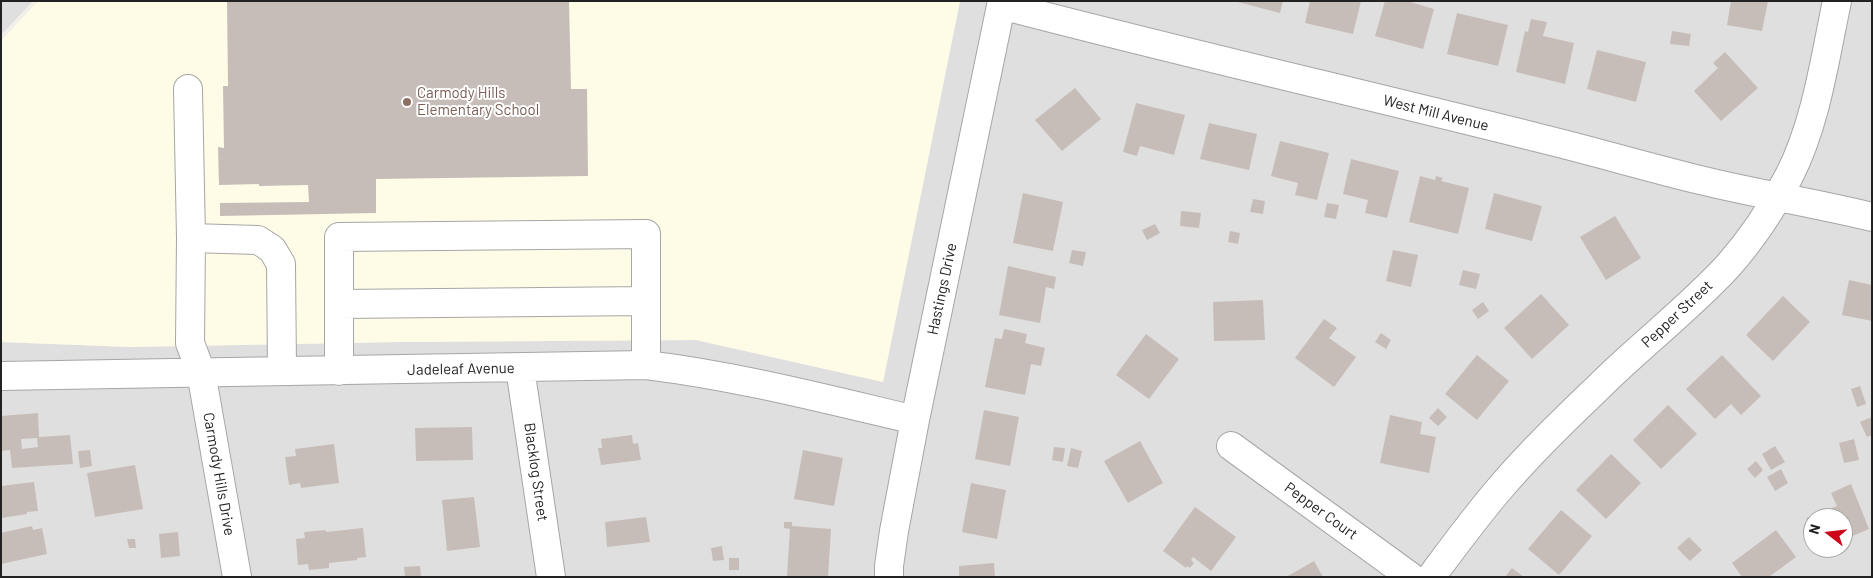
<!DOCTYPE html>
<style>
body{margin:0}
#map{position:relative;width:1873px;height:578px;overflow:hidden;background:#f2eee9;font-family:Barlow,sans-serif}
canvas{display:block}
.frame{position:absolute;inset:0;border:2px solid #222;pointer-events:none}
.north{position:absolute;left:1803px;top:508px;width:50px;height:50px;box-sizing:border-box;background:#fff;border:1px solid #a7a7a7;border-radius:50%;rotate:286deg;font-size:14px;font-weight:700;line-height:20px;text-align:center;color:#222}
.north::after{content:'';display:block;margin:auto;width:18px;height:22px;background:#ce0619;clip-path:polygon(50% 0,100% 100%,50% 72%,0 100%)}
</style>
<div id="map">
<canvas width="1873" height="578"></canvas>
<div class="frame"></div>
<div class="north">N</div>
</div>
<script>
const context = document.querySelector('canvas').getContext('2d');
context.lineJoin = 'round';
function paint(path, color) { context.fillStyle = color; context.fill(path, 'evenodd'); }
function strokePath(path, color, width, dash) { context.strokeStyle = color; context.lineWidth = width; context.lineCap = dash ? 'butt' : 'round'; context.setLineDash(dash || []); context.stroke(path); }
function drawText(font, color, halo, rows, align = 'center') {
  context.font = font + ' Barlow,sans-serif'; context.lineWidth = 4; context.setLineDash([]); context.textBaseline = 'middle'; context.strokeStyle = halo; context.fillStyle = color; for (const [text, x, y, turn = 0] of rows) {
    context.save(); context.translate(x, y); context.rotate((+turn || 0) * Math.PI / 180); context.textAlign = isNaN(turn) ? turn : align; if (halo) context.strokeText(text, 0, 0); context.fillText(text, 0, 0); context.restore();
  }
}
const residential = new Path2D(`
 M1,1H33L1,35Z
 M960,1H1872V577H1V342L131,347L399,342L696,340L883,382ZM1813,518H1843V548H1813Z`);
const education = new Path2D(`
 M38,1H960L883,382L696,340L399,342L131,347L1,342V41Z`);
const building = new Path2D(`
 M227,1H569L571,89H587L588,176L376,179V213L220,216V203L309,202L308,185L259,186V184L219,185L218,147L224,148L223,86H228Z
 M1234,1H1283L1280,13Z
 M1310,1H1361L1353,34L1305,23Z
 M1385,1H1407L1434,9L1423,49L1375,36Z
 M1731,1H1768L1762,31L1727,25Z
 M1457,13L1508,25L1498,66L1447,54Z
 M1531,19L1547,22L1543,36L1574,43L1565,84L1516,72L1525,31L1528,32Z
 M1672,31L1691,34L1689,46L1670,44Z
 M1597,50L1646,62L1636,102L1587,89Z
 M1725,52L1758,88L1721,121L1694,91L1718,68L1713,63Z
 M1075,88L1101,119L1062,151L1035,120Z
 M1136,103L1185,115L1174,155L1140,146L1137,156L1123,152Z
 M1209,123L1257,134L1249,170L1200,159Z
 M1280,141L1329,153L1317,200L1295,195L1298,183L1271,176Z
 M1351,159L1399,171L1387,218L1365,213L1368,200L1343,194Z
 M1420,176L1435,180L1436,176L1443,178L1441,181L1469,188L1458,234L1409,222Z
 M1023,193L1063,202L1053,251L1013,243Z
 M1494,193L1542,206L1532,241L1485,229Z
 M1253,199L1265,201L1263,214L1250,212Z
 M1327,203L1339,205L1336,219L1324,217Z
 M1181,211L1201,213L1199,228L1180,226Z
 M1615,216L1641,258L1606,280L1580,237Z
 M1155,224L1160,233L1147,240L1142,230Z
 M1230,231L1240,233L1238,244L1228,242Z
 M1072,250L1086,252L1083,266L1069,263Z
 M1393,250L1418,255L1411,287L1386,281Z
 M1008,266L1056,277L1054,289L1046,287L1040,323L999,315Z
 M1463,270L1480,274L1476,289L1459,285Z
 M1849,280L1872,285V321L1842,315Z
 M1541,294L1569,325L1532,359L1504,328Z
 M1783,296L1810,322L1773,361L1746,335Z
 M1263,300L1265,340L1214,341L1213,302Z
 M1483,302L1489,311L1478,319L1472,310Z
 M1324,319L1337,328L1329,338L1356,357L1334,387L1295,358Z
 M1004,329L1027,334L1025,343L1045,348L1041,366L1031,364L1025,395L985,387L995,338L1002,339Z
 M1381,333L1391,340L1386,349L1375,342Z
 M1146,334L1179,359L1149,399L1116,375Z
 M1477,355L1509,381L1477,420L1445,394Z
 M1722,355L1761,396L1741,415L1731,404L1715,419L1686,389Z
 M1860,386L1866,404L1857,407L1851,389Z
 M1668,405L1697,434L1661,469L1633,440Z
 M1438,408L1447,417L1438,426L1429,418Z
 M984,410L1019,417L1010,466L975,459Z
 M38,413L39,437L70,435L73,464L12,468L10,450L1,451V416ZM37,438L38,447L22,449L21,439Z
 M1390,415L1422,422L1420,434L1436,437L1429,473L1380,463Z
 M1872,417V435L1867,437L1860,422Z
 M472,427L473,460L416,461L415,428Z
 M632,435L633,444L638,443L641,460L601,465L598,448H602L601,439Z
 M1854,439L1859,460L1844,463L1839,443Z
 M1140,441L1163,483L1128,503L1104,461Z
 M334,444L339,483L301,488L300,483L289,485L285,457L296,456L295,449Z
 M1775,446L1785,462L1771,470L1762,454Z
 M1054,447L1065,448L1063,462L1052,460Z
 M1071,448L1082,451L1078,468L1067,466Z
 M90,450L92,466L80,468L78,451Z
 M803,450L843,458L834,506L794,499Z
 M1611,454L1641,483L1606,519L1576,490Z
 M1756,461L1763,470L1755,478L1747,469Z
 M135,465L143,509L95,517L87,473Z
 M1781,469L1788,483L1775,491L1767,477Z
 M34,482L38,511L27,512V514L1,518V486Z
 M971,483L1006,490L997,539L962,532Z
 M1851,484L1869,529L1843,540V518H1813V534L1806,518L1837,506L1831,493Z
 M474,497L480,547L447,551L442,500Z
 M1195,507L1236,537L1211,571L1193,557L1191,560L1194,563L1190,568L1187,566L1186,568L1163,551Z
 M1561,510L1592,536L1559,575L1528,549Z
 M646,517L650,542L607,547L605,522Z
 M784,522H792V526L831,529L828,577L787,576L790,529L784,528Z
 M32,526L33,530L42,528L47,554L1,564V533Z
 M363,528L366,557L357,558V560L329,563V568L309,570L308,564L298,565L296,539L305,538L304,532L326,530V532Z
 M1776,530L1796,557L1769,577H1742L1732,563Z
 M178,532L180,556L161,558L159,534Z
 M1689,537L1702,550L1690,561L1677,548Z
 M127,539H135L136,548H129Z
 M722,546L724,560L713,561L711,548Z
 M729,558H739V570H729Z
 M1314,561L1323,577H1286Z
 M994,563L995,577H959V566Z
 M420,566L421,577H405L404,567Z
 M1512,568L1524,577H1505Z`);
const minor = new Path2D(`
 M1001,5C1180,52 1360,93 1539,138C1593,151 1646,167 1700,180C1757,194 1815,203 1872,217
 M188,89L191,238L190,343L201,372L237,577
 M191,238L258,240L272,249L281,264L282,370
 M339,304L646,301
 M520,368L551,577
 M339,371V237L646,234V365
 M1,376C216,371 431,369 646,365C737,376 826,399 915,420
 M1231,446L1411,577
 M889,577V566L894,531L915,420L1002,1
 M1431,577C1454,546 1476,516 1501,487C1535,447 1574,411 1612,374C1650,338 1692,305 1728,266C1751,240 1773,207 1789,176C1816,124 1825,58 1837,1`);
const markers = [
 [407,102,5,"#8d6e63"]
];
const educationNames = [
 ["Carmody Hills",417,93],
 ["Elementary School",417,110]
];
const streetNames = [
 ["West Mill Avenue",1436,113,14],
 ["Hastings Drive",942,289,-78],
 ["Pepper Street",1677,314,-43],
 ["Jadeleaf Avenue",461,369,-1],
 ["Blacklog Street",536,472,82],
 ["Carmody Hills Drive",219,474,80],
 ["Pepper Court",1321,511,36]
];
paint(residential, '#e0dfdf');
paint(education, '#fefce6');
paint(building, '#c7bdb8');
strokePath(minor, '#a6a6a6', 30);
strokePath(minor, '#fff', 28);
for (const [x, y, r, color] of markers) { const dot = new Path2D(); dot.arc(x, y, r, 0, 2 * Math.PI); context.fillStyle = color; context.fill(dot); strokePath(dot, '#fff', 2); }
drawText('15px', '#785e54', '#fff', educationNames, 'left');
drawText('15px', '#222', '#fff', streetNames);
</script>
